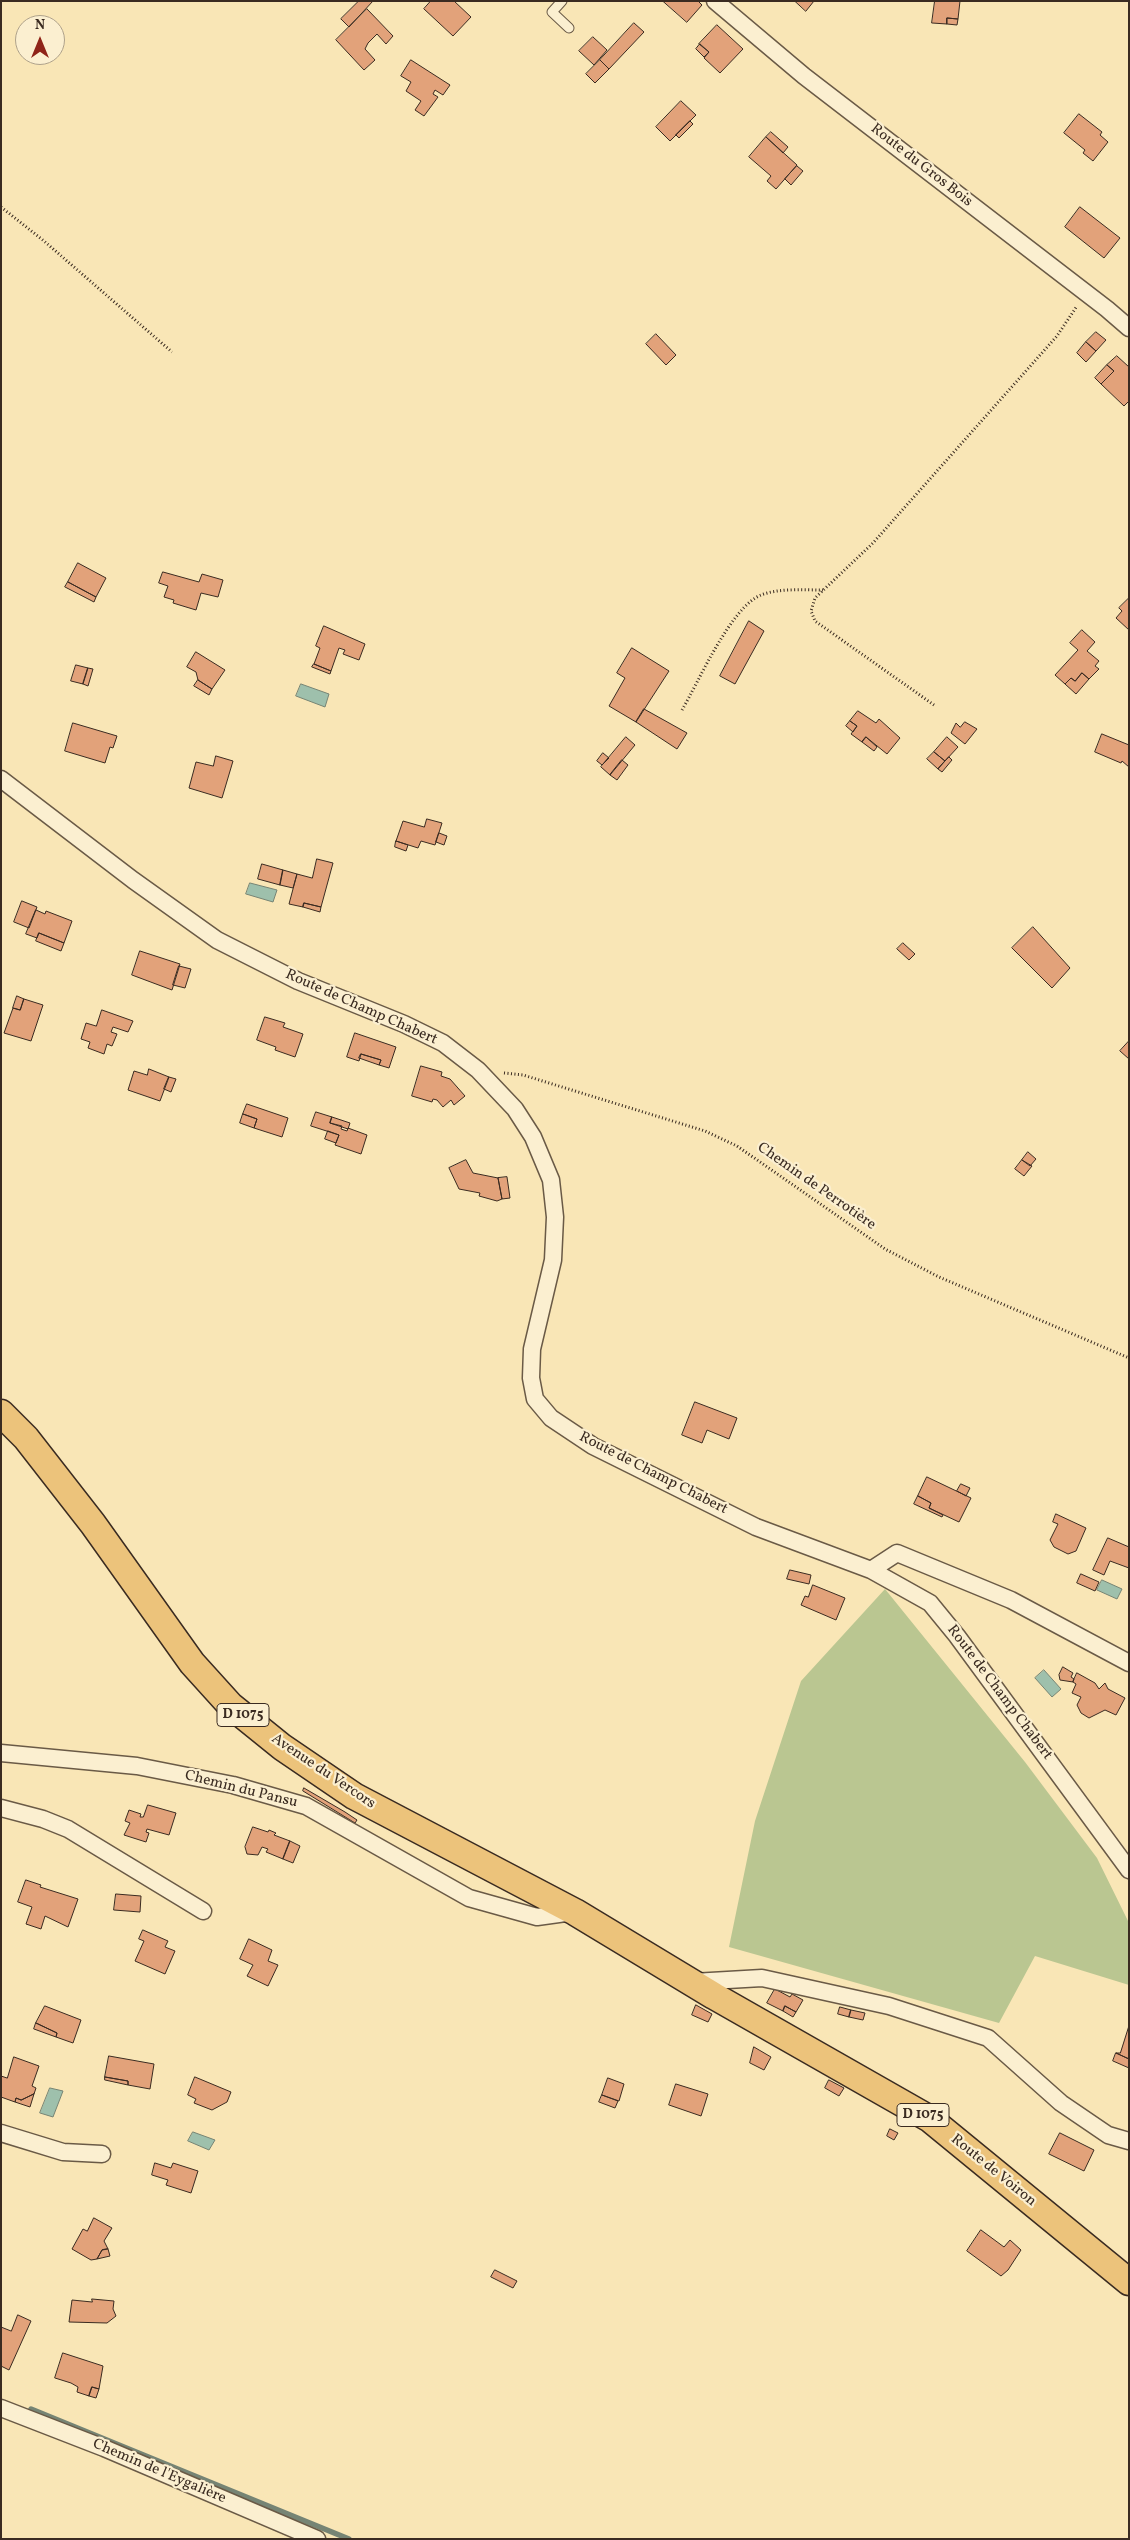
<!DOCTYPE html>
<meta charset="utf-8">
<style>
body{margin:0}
#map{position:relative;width:1130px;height:2540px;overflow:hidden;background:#f9e6b6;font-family:Vollkorn,serif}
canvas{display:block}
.frame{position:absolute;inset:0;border:2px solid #3a2b21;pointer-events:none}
.north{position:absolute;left:15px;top:15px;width:50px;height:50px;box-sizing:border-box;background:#fbefd0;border:1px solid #aea18a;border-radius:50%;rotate:0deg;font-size:14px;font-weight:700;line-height:20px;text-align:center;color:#3a2b21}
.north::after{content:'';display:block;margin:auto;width:18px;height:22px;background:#8f2418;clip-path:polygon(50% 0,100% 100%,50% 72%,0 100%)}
</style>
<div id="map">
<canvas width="1130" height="2540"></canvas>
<div class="frame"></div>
<div class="north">N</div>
</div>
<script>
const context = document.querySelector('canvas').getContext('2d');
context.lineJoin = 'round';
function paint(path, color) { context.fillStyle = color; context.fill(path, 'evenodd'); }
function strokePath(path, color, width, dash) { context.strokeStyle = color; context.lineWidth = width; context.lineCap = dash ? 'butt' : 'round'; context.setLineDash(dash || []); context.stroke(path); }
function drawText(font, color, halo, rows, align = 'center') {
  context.font = font + ' Vollkorn,serif'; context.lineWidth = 4.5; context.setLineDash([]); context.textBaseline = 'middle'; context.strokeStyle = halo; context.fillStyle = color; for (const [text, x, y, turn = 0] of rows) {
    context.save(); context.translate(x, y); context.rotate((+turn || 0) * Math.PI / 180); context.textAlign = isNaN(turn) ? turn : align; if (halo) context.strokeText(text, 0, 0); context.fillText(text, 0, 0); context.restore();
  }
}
const green = new Path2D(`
 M885,1589L1025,1762L1097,1858L1129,1923V1985L1035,1956L999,2023L729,1947L755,1821L801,1681Z`);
const water = new Path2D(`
 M301,684L329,694L325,707L296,696Z
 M250,883L277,890L273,902L246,894Z
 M1102,1580L1122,1589L1117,1599L1097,1590Z
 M1044,1670L1061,1689L1052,1697L1035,1678Z
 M50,2088L63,2091L53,2117L40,2113Z
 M193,2132L215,2140L209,2150L188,2141Z`);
const stream = new Path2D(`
 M31,2409L349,2539`);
const building = new Path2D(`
 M359,1H373L349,27L341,19Z
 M431,1H454L471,17L453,36L424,9Z
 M663,1H698L702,5L687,22Z
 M795,1H814L806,11Z
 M935,1H960L958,19L947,18V24L932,23Z
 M367,9L393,36L386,44L377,34L368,43L365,49L375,60L364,70L336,40Z
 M947,18L958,19L957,25L947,24Z
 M634,23L644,32L609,69L600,60Z
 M717,25L743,49L720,73L704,58L709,52L699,44Z
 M593,37L607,50L594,65L579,51Z
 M700,44L709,52L704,57L696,49Z
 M411,60L450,85L443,95L435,90L433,94L438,97L424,116L415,110L421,101L406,91L411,82L401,76Z
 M600,60L609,69L595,83L586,74Z
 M681,101L696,115L670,141L656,127Z
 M1079,114L1102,132L1100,135L1108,142L1093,161L1083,153L1085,150L1064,133Z
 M690,121L693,124L679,138L676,135Z
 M771,132L788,147L783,153L766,137Z
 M766,137L797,165L776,189L767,181L771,176L749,157Z
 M797,166L803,171L791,185L785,179Z
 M1080,207L1120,238L1104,258L1065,227Z
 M1096,332L1106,340L1096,351L1086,342Z
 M656,334L676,355L666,365L646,344Z
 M1086,342L1096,351L1086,362L1077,353Z
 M1117,356L1129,367V401L1124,406L1101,384L1114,371L1107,365Z
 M1107,365L1114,371L1101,384L1095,378Z
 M78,563L106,578L96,597L68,582Z
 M163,572L199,582L202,574L223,580L218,597L201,593L196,610L173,603L174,600L164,597L168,586L159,583Z
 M68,582L96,597L94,602L65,587Z
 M1129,598V630L1116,618L1122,611L1119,608Z
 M749,621L764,631L735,684L720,676Z
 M324,626L365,644L359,660L343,654L345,650L339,648L331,671L314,664L320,648L316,646Z
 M1082,630L1095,642L1087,651L1099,661L1095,666L1099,669L1089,679L1082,673L1075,681L1071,678L1065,684L1055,675L1078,650L1070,643Z
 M632,648L669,671L636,722L609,706L625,678L617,673Z
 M196,652L225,670L212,689L198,680L196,672L187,667Z
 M314,664L331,671L330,674L312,667Z
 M76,665L88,668L83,684L71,681Z
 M88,668L93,669L88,686L83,684Z
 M1082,673L1089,679L1076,694L1065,684L1071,678L1075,681Z
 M198,680L212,689L209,695L194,686Z
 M644,709L687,733L677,749L636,722Z
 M858,711L876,723L879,719L900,738L887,754L866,737L862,742L851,734L857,726L850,721Z
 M850,721L857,726L853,732L846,726Z
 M965,722L977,729L965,744L951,733L956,723L960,727Z
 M73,723L117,736L113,748L110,747L105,763L65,751Z
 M1102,734L1129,745V767L1122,761L1121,763L1095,752Z
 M626,737L635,745L610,775L601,767Z
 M866,737L877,747L874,751L862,742Z
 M947,737L958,747L945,761L934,752Z
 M934,752L945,761L938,769L927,759Z
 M603,753L609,758L602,765L597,761Z
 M216,756L233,761L222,798L189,788L196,762L213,766Z
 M949,757L952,760L942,772L938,769Z
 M622,760L628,765L617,780L610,775Z
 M427,819L442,823L435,845L421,841L418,848L396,841L403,821L424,827Z
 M439,833L447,836L444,845L436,842Z
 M396,841L408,845L406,851L395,847Z
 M317,859L333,863L321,907L304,903L303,907L289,904L297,874L312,878Z
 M262,864L283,870L280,885L258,879Z
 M283,870L297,874L293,888L280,885Z
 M22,901L37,907L29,928L14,922Z
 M304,903L321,907L320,912L303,907Z
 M36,910L45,914L46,911L72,921L64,943L39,933L37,938L26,934Z
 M1033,927L1070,968L1052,988L1012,948Z
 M39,933L64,943L61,951L36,941Z
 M903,943L915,954L909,960L897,949Z
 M140,951L180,964L172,990L132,975Z
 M179,966L191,969L185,988L173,985Z
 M17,996L24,999L20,1010L13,1008Z
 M24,999L43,1005L31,1041L4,1033L13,1008L20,1010Z
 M102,1010L133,1021L128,1032L113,1027L111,1032L117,1034L112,1046L107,1044L104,1054L88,1048L90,1042L81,1039L86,1023L96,1026Z
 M265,1017L285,1023L283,1027L303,1034L295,1057L275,1050L276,1047L257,1040Z
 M355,1033L396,1047L389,1068L379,1065L381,1060L361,1054L359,1061L347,1057Z
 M1129,1041V1059L1120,1051Z
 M361,1054L381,1060L379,1065L359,1058Z
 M421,1066L442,1072L441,1076L450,1079L465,1096L454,1105L451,1100L443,1107L437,1100L433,1099L432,1102L412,1096Z
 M149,1069L169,1077L160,1101L128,1090L134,1071L147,1075Z
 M169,1077L176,1079L171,1092L164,1089Z
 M247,1104L288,1118L282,1137L254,1128L257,1119L243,1114Z
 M316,1112L332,1117L330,1123L342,1126L341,1129L347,1131L348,1128L367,1135L361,1154L335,1145L339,1135L311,1126Z
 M243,1114L257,1119L254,1128L240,1123Z
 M332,1117L350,1123L348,1129L330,1123Z
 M328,1131L339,1135L336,1143L325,1139Z
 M1028,1152L1036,1159L1030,1166L1022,1160Z
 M466,1160L473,1173L498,1178L502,1199L497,1201L479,1196L480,1193L459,1189L449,1168Z
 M1022,1160L1032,1166L1024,1176L1015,1169Z
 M507,1177L510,1198L502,1199L498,1178Z
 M695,1402L737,1418L729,1439L707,1430L702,1443L682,1435Z
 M927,1477L971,1498L959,1522L929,1508L931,1503L918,1496Z
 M961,1484L970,1488L966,1496L957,1491Z
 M918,1496L931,1503L929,1508L943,1515L942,1517L914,1504Z
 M1056,1514L1086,1528L1076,1551L1068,1554L1054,1547L1050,1540L1058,1524L1053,1522Z
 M1108,1538L1129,1547V1568L1110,1561L1104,1575L1093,1570Z
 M790,1570L811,1575L809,1584L787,1579Z
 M1081,1574L1099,1582L1095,1591L1077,1583Z
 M813,1585L845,1598L836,1620L801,1605L805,1596L808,1597Z
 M1063,1667L1073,1673L1071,1677L1074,1679L1073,1682L1060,1680L1059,1675Z
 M1077,1673L1095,1683L1099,1689L1105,1683L1108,1689L1125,1698L1116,1715L1105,1710L1089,1718L1081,1713L1077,1705L1081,1697L1072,1693L1076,1684L1073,1682Z
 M304,1788L345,1812L357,1820L355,1823L303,1791Z
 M148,1805L176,1813L169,1835L147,1829L146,1832L149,1833L146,1842L124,1835L130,1823L125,1821L129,1810L141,1814L140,1817H143Z
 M253,1827L268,1832L269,1830L276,1833L274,1835L290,1841L283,1859L266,1852L268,1849L262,1847L258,1855L247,1854L245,1847Z
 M290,1841L300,1846L293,1863L283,1859Z
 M26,1880L41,1885L40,1887L78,1899L68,1927L45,1916L41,1929L26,1924L32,1907L18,1902Z
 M116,1894L141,1896L140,1912L114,1910Z
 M143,1930L168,1941L165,1947L175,1951L165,1974L135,1961L144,1941L139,1939Z
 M249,1939L272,1950L268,1961L278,1965L268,1986L247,1976L253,1965L240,1959Z
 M775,1989L790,1997L792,1994L803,2000L796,2012L785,2006L783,2011L767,2003Z
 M696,2005L712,2014L708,2022L692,2015Z
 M45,2006L81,2020L73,2043L56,2037L57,2033L36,2023Z
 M785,2006L796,2012L793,2017L783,2011Z
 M840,2007L851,2010L849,2017L838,2014Z
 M851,2010L865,2013L863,2020L849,2017Z
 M36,2023L57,2033L56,2037L34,2029Z
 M1129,2026V2059L1116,2053H1120Z
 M754,2047L771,2057L764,2070L750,2063Z
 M1116,2053L1129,2059V2068L1113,2061Z
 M109,2056L154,2064L150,2089L128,2085V2081L105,2077Z
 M14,2057L39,2066L32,2086L36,2088L34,2094L21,2100L16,2098L15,2102L1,2097V2076L7,2078Z
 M105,2077L128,2081V2085L105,2080Z
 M195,2077L231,2092L227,2102L212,2110L194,2103L196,2099L188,2095Z
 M608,2078L624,2084L619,2101L602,2095Z
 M829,2080L844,2088L839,2096L825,2088Z
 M676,2084L708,2094L701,2116L669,2105Z
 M34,2094L30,2107L15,2102L16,2098L21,2100Z
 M602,2095L618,2101L615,2108L599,2102Z
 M890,2129L898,2133L894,2140L887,2136Z
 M1060,2133L1094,2150L1084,2171L1049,2154Z
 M155,2163L171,2168L173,2163L198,2171L191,2193L166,2185L168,2180L152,2175Z
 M94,2218L112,2228L104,2241L108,2249L102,2250L97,2259L91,2260L72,2249L83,2229L87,2231Z
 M981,2230L1004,2247L1010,2240L1021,2250L1008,2270L1001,2276L967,2251Z
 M108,2249L110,2256L97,2259L102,2250Z
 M495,2270L517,2281L513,2288L491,2277Z
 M92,2299L114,2301L113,2309L116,2316L107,2323L69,2322L72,2300L92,2302Z
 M18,2315L31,2321L9,2370L1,2366V2327L11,2331Z
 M63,2353L103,2366L99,2389L92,2387L89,2396L77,2392L78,2387L71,2383L55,2378Z
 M92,2387L99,2389L96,2398L89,2396Z`);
const path = new Path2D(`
 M1,207L44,241L172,352
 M934,705L815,621L811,611L815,598L873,543L1057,336L1077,306
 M682,710C699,681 731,607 761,595C779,588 804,590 823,590
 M504,1073L523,1075L705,1131L737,1146L885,1249L939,1277L1129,1358`);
const lane = new Path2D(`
 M562,1L552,12L569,28`);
const street = new Path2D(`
 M715,1L804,76L1107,309L1129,328
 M1,779L133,880L217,940L298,981L404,1024L443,1043L478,1070L515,1109L533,1137L551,1180L555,1217L553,1260L532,1349L531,1378L535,1399L551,1418L593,1446L756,1527L871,1570L930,1603L957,1636L1129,1870
 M871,1570L897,1553L1011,1600L1129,1663
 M1,1753L137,1766L233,1785L306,1806L469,1898L537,1917L573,1912
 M1,1808L43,1819L68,1829L203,1911
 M693,1982L762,1978L889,2006L988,2038L1061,2103L1108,2135L1129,2141
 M1,2133L63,2152L102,2154
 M1,2408L104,2448L317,2539`);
const primary = new Path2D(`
 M1,1413L26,1438L93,1524L192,1663L230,1705L282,1747L354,1796L575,1912L714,1996L930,2119L1129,2282`);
const shields = [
 [243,1715,52],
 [923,2115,52]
];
const shieldNames = [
 ["D 1075",243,1715],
 ["D 1075",923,2115]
];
const streetNames = [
 ["Route du Gros Bois",921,166,38],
 ["Route de Champ Chabert",361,1008,24],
 ["Chemin de Perrotière",816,1187,35],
 ["Route de Champ Chabert",653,1474,27],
 ["Route de Champ Chabert",999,1693,53],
 ["Avenue du Vercors",323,1772,34],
 ["Chemin du Pansu",241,1790,14],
 ["Route de Voiron",993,2171,39],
 ["Chemin de l'Eygalière",159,2472,23]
];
paint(green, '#bac691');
paint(water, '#9ec0ac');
strokePath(water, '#768474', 1);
strokePath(stream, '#768474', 5.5);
paint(building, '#e2a27a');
strokePath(building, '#3a2b21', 1);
strokePath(lane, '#6a5a46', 11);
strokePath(street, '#6a5a46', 19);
strokePath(primary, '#3a2b21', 29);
strokePath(path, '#3a2b21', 3, [1, 2.5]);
strokePath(lane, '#fbefd0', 9);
strokePath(street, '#fbefd0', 16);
strokePath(primary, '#ecc37b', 26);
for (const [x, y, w] of shields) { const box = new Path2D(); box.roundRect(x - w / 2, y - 11.5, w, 23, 4); context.fillStyle = '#fbefd0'; context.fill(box); strokePath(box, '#3a2b21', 1); }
drawText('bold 14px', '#3a2b21', null, shieldNames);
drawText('15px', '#3a2b21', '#fbefd0', streetNames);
</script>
